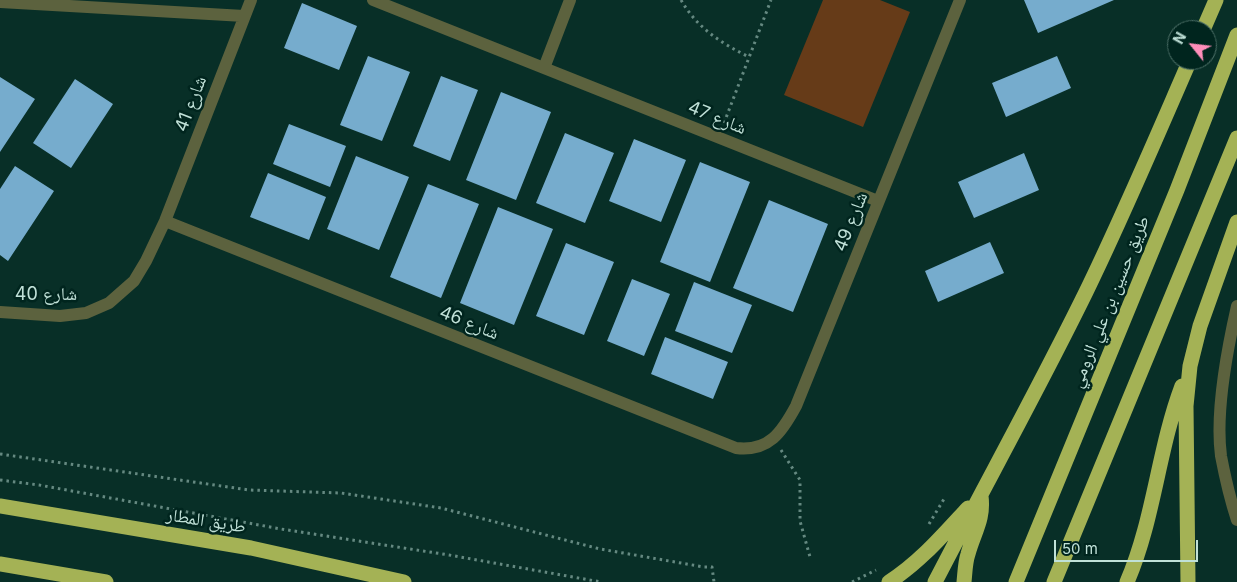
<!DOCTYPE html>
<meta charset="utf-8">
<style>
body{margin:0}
#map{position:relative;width:1237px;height:582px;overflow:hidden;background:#082f27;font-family:Inter,sans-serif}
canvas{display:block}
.north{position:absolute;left:1167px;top:20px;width:50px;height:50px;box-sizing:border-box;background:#00251e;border:1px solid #4d7068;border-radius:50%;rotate:299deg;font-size:14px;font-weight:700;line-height:20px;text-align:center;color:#c0e1d8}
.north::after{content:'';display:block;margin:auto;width:18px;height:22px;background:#ff8eba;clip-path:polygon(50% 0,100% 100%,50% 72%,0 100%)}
.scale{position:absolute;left:1054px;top:540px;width:144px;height:22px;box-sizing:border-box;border:2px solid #c0e1d8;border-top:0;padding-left:6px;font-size:15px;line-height:18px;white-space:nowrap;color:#c0e1d8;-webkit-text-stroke:4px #00251e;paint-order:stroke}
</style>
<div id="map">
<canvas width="1237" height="582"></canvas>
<div class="north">N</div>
<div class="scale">50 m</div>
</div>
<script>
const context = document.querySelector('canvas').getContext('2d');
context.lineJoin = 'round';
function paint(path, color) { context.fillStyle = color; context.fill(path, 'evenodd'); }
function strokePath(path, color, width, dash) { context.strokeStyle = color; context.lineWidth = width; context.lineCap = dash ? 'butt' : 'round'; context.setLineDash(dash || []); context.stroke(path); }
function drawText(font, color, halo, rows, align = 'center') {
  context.font = font + ' Inter,"Noto Naskh Arabic",sans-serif'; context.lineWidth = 5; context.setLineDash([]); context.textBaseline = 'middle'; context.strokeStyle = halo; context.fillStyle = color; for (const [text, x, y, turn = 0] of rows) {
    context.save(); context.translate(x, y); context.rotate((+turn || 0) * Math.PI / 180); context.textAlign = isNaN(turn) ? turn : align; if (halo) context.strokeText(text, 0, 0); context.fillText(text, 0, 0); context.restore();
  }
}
const green = new Path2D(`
 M823,0H880L910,12L863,127L784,95Z`);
const building = new Path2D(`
 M1024,0H1114L1038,33Z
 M302,3L357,26L339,70L284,48Z
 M368,56L410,72L382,141L340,125Z
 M1057,56L1071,88L1006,117L992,83Z
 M441,76L478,90L450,161L413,146Z
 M0,77L35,99L0,152Z
 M75,79L113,104L71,168L33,143Z
 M501,92L551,112L516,200L466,180Z
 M289,124L346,146L330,187L273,164Z
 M565,133L614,153L585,223L536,203Z
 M634,139L686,160L661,222L609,201Z
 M1024,153L1039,190L974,218L958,182Z
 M356,156L409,177L379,250L327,229Z
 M700,162L750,182L710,282L660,262Z
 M15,166L54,191L8,261L0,255V189Z
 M268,173L326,197L309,240L250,217Z
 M428,184L479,204L441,298L390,277Z
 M769,200L828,224L793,312L733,288Z
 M498,207L553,229L514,325L460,303Z
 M990,242L1004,273L938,302L925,271Z
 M566,243L614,262L584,335L536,316Z
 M632,279L670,294L644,356L607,341Z
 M694,282L752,305L732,353L675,331Z
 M665,337L728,362L713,399L651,374Z`);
const path = new Path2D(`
 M681,0C697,28 721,43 749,57
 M724,123L771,0
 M781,450L800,480V521L810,557
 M0,454L249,490L341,493L441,508L600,549L704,567H712L714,582
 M0,480L39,485L281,529L449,555L601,582
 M929,524L944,499
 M852,582L876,570`);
const minor = new Path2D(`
 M373,0L878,201
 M0,2L244,16
 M544,68L570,0
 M165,221L736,448C769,452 782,432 796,406L960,0
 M1237,306C1227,350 1215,411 1221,456C1225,477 1230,499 1237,520
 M0,312L60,316L86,313L109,303L134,281L146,261L165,221L251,0`);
const highway = new Path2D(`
 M1203,30L1216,0
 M0,506L251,548L404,582
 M0,564L106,582
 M889,582C920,562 943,535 968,508
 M935,582C985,485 1038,390 1086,292C1123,216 1156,138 1190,60
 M964,582C965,573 965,563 968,554C974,532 984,520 981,496
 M1016,582L1177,190L1237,35
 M1054,582L1237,138
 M1127,582C1154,520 1158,450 1182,386
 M1188,582L1186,406L1190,366L1200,326L1237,222`);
const streetNames = [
 ["شارع 41",191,104,-69],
 ["شارع 47",717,118,22],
 ["شارع 49",851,222,-68],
 ["شارع 40",46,295],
 ["طريق حسين بن علي الرومي",1110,302,-68],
 ["شارع 46",469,323,22],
 ["طريق المطار",206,521,9]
];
paint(green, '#663b18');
paint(building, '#76accd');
strokePath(path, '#658981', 3, [2.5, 4]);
strokePath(minor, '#5c623e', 12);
strokePath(highway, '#a4b255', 15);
drawText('18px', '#c0e1d8', '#00251e', streetNames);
</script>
